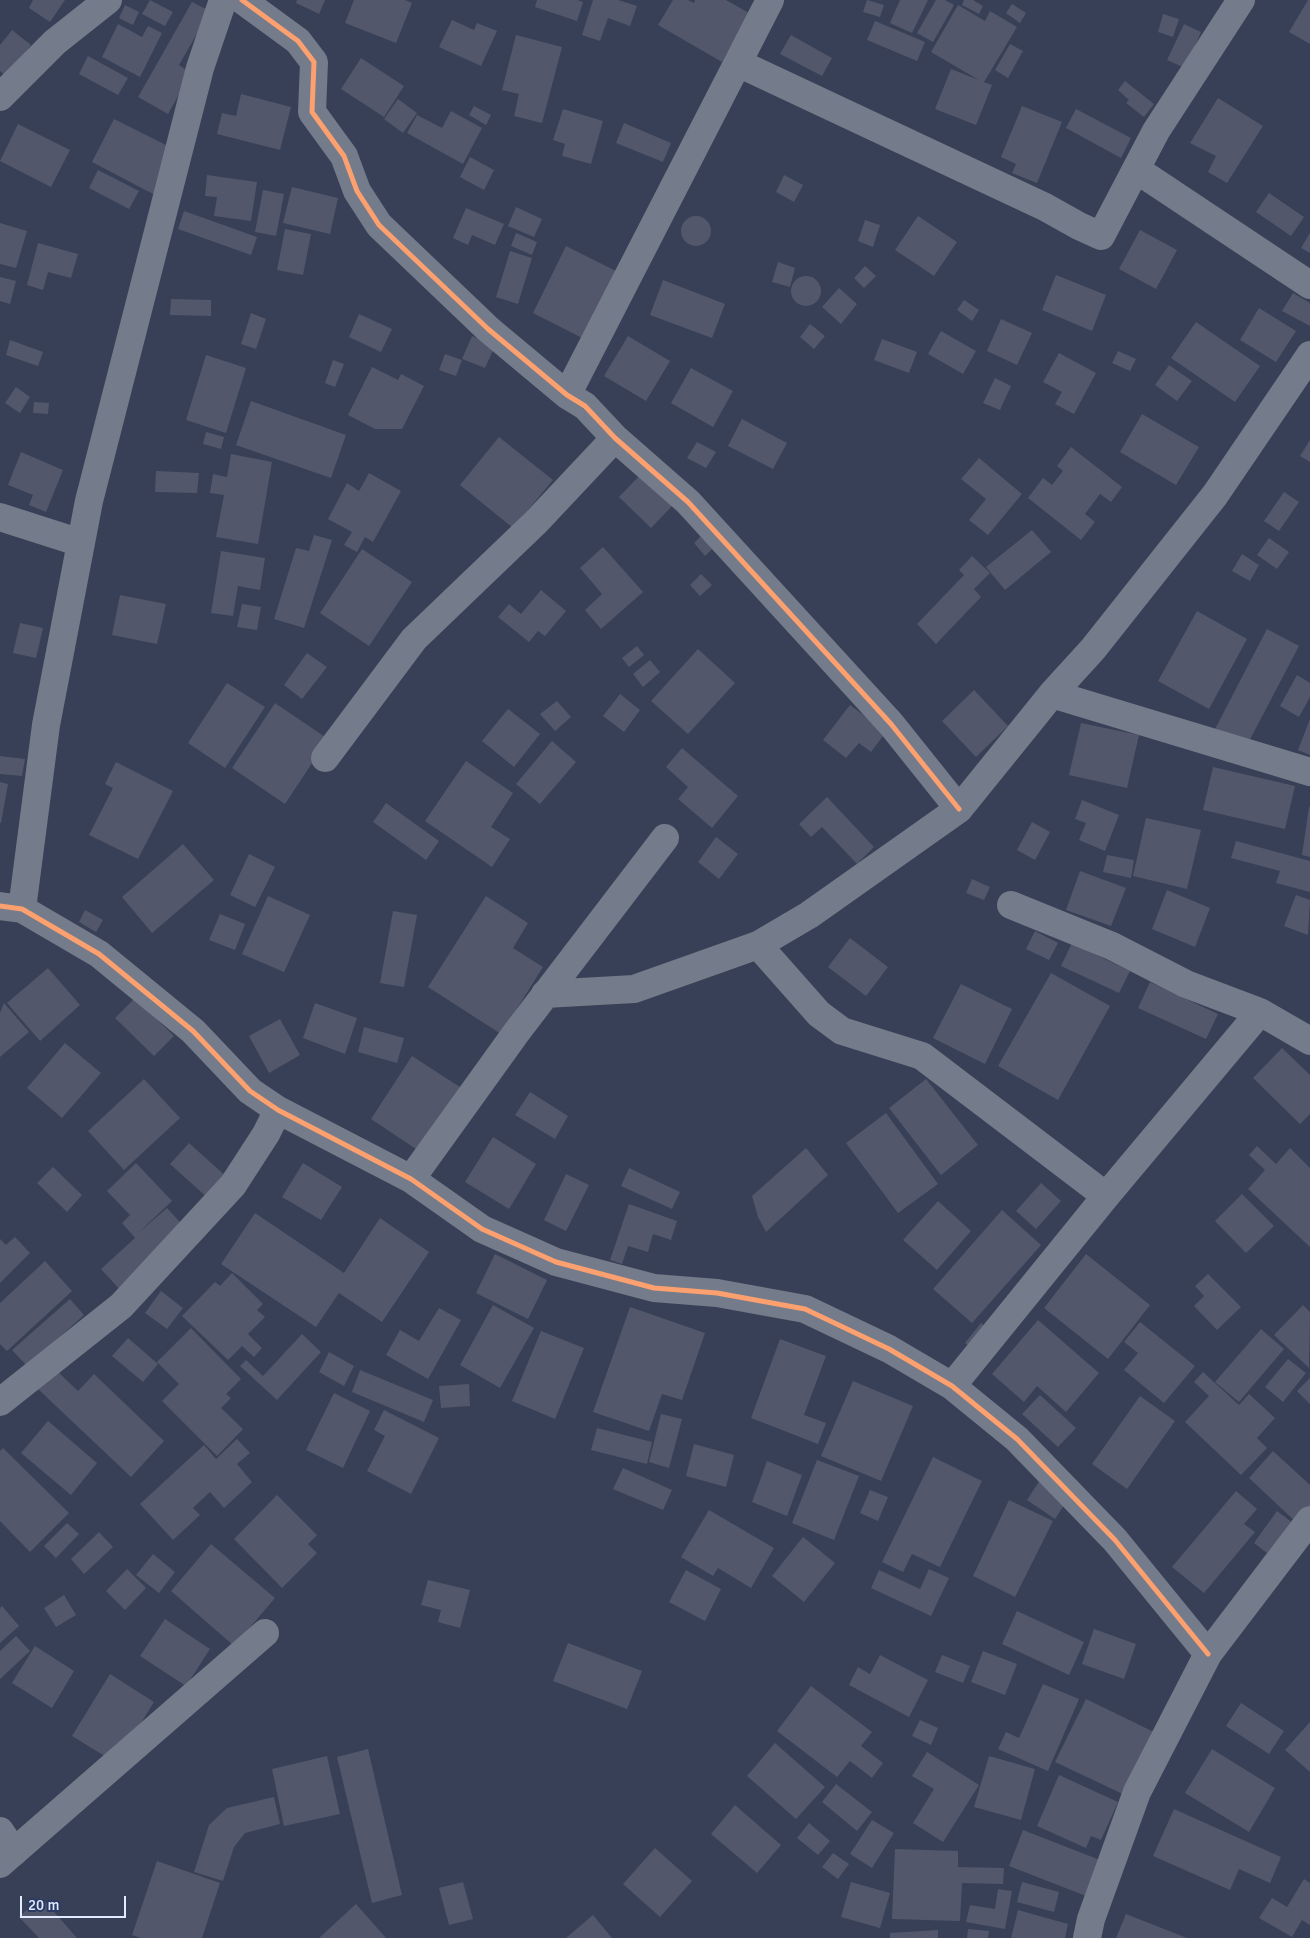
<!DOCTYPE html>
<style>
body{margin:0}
#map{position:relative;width:1310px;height:1938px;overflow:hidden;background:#374056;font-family:Signika,sans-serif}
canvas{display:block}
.scale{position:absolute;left:20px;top:1896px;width:106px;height:22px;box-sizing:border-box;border:2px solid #e1eafe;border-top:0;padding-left:6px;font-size:15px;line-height:18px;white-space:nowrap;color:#e1eafe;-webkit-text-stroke:4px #2a3a63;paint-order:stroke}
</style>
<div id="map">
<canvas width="1310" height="1938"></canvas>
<div class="scale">20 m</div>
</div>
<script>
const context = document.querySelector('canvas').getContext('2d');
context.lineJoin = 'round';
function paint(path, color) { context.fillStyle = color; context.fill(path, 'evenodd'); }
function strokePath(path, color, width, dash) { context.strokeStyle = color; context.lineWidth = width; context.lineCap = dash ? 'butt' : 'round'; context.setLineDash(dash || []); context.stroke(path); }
const building = new Path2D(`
 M33,0H65L50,22L29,8Z
 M150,0L173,12L165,26L142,14Z
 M297,0H325L319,14L296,3Z
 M354,0H405L412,3L396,43L345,23Z
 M537,0H577L583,2L577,21L535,7Z
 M593,0H618L637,6L630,26L608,18L600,41L582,35Z
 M673,0H688L694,3L695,0H726L749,13L722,62L658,25Z
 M867,0L884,5L880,17L863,12Z
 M900,0H928L912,33L890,23Z
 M936,0H945L954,5L933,42L917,33Z
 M964,0H973L983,6L979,14L962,5Z
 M1308,0H1310V44L1289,32Z
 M192,2L210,11L179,65L191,73L168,114L138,97Z
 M1012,4L1026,13L1020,23L1006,13Z
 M125,5L139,12L133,25L119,18Z
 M958,5L985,21L990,11L1017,27L984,82L992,85L976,125L935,109L951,69L979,80L931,52Z
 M1163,14L1179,19L1173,37L1158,32Z
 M452,20L474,30L477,23L497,31L481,66L439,47Z
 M875,21L925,42L917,61L867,40Z
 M118,24L142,37L148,26L162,33L140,77L102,57Z
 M1184,24L1201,32L1185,68L1167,60Z
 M12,30L31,45L6,76L0,71V45Z
 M516,35L562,47L542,123L514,116L519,94L502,90Z
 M791,35L832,58L822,76L780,54Z
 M1010,44L1023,51L1008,78L995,70Z
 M88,56L128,78L118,95L79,74Z
 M361,58L404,86L384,117L341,89Z
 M1125,81L1154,104L1144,117L1126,103L1129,100L1118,90Z
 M241,94L291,107L280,150L217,134L222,113L236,116Z
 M1218,98L1263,126L1227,183L1208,172L1216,156L1190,143Z
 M398,99L417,113L403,133L384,119Z
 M474,106L491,115L486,125L469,115Z
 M1022,106L1062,122L1037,183L1012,173L1016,164L1001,157Z
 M563,109L603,121L591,164L562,156L565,144L553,140Z
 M1076,109L1131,138L1121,158L1066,128Z
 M451,111L482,128L463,164L407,133L417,115L442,128Z
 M114,119L178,151L155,195L92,162Z
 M624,123L671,143L663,162L616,143Z
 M18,124L70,150L51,187L0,161Z
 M470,157L494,170L484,190L460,177Z
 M98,170L139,191L129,209L89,188Z
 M207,175L257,182L251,221L214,216L217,197L205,196Z
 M784,175L803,185L794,202L776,192Z
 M292,187L338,198L330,234L283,223Z
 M263,190L284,194L276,236L255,232Z
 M1269,193L1304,217L1291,236L1256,212Z
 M516,207L542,219L534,237L508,226Z
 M466,208L504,224L495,245L472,235L468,245L453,238Z
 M184,211L257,237L251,255L178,229Z
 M681 231a15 15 0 1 1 30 0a15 15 0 1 1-30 0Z
 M918,216L957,242L934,276L895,250Z
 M865,220L880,225L873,247L858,241Z
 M0,223L27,231L16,268L0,264Z
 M285,229L311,234L303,275L277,270Z
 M1140,230L1177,250L1156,289L1119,269Z
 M516,233L537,242L532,255L511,246Z
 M1310,233V253L1301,248Z
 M38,243L78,254L71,278L48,272L43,290L27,285Z
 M566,246L616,271L582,338L533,313Z
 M510,251L532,258L518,304L496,297Z
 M778,262L795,268L790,287L772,282Z
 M865,266L876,276L864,288L854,278Z
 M1056,275L1106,295L1092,331L1042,310Z
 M791 291a15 15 0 1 1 30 0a15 15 0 1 1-30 0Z
 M0,277L16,281L10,304L0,301Z
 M663,280L725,304L712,338L650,315Z
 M839,288L857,304L841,324L822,307Z
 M1293,293L1310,303V326L1282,311Z
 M171,299L211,300V316L170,315Z
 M964,300L979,310L972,321L957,310Z
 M1259,308L1296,331L1276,362L1240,340Z
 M251,313L266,319L256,349L241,344Z
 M359,314L392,329L381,352L349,337Z
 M1001,319L1032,333L1017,365L987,351Z
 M1196,322L1260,366L1235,402L1171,358Z
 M810,324L825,336L814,349L800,337Z
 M941,331L976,351L963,374L928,354Z
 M472,336L495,346L485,368L462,359Z
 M628,336L670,361L646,401L604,376Z
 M882,339L917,352L909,373L874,360Z
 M10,340L43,352L38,366L6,355Z
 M1118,351L1136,359L1130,371L1112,363Z
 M1059,353L1096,373L1074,414L1055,404L1062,392L1043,382Z
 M445,354L462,360L456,376L439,370Z
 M206,355L246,368L226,433L186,420Z
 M333,360L344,364L335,387L325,383Z
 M1169,365L1192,381L1177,401L1155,385Z
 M372,367L398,380L401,374L424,386L402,429H375L348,415Z
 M691,368L733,391L713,427L671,403Z
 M995,378L1011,386L1000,410L983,403Z
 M16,387L30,397L20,413L5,403Z
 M251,401L346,435L331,478L236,445Z
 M34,402L49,403L48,414L33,413Z
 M1142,414L1199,447L1176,485L1120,452Z
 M742,419L787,443L773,469L728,446Z
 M206,432L224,437L221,449L203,444Z
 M499,437L553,480L513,528L460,485Z
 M1310,440V462L1300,456Z
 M697,442L716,452L706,468L687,458Z
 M1071,447L1122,487L1111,502L1100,494L1085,514L1095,522L1081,540L1028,498L1043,478L1052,485L1063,471L1057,466Z
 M21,452L63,470L46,512L29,505L33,495L8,485Z
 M231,454L272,462L258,544L216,537L224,495L210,493L213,474L227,477Z
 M979,458L1022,494L988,535L969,520L986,499L961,479Z
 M156,471L199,473L197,493L155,492Z
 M369,473L401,491L373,542L365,537L357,552L344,545L352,532L328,519L347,483L359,491Z
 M642,473L674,504L651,528L619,497Z
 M1284,492L1299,502L1279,531L1264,521Z
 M1032,530L1051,552L1005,590L986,567Z
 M703,534L714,547L705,556L694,543Z
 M314,535L332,540L304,628L274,619L296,548L309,551Z
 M1269,538L1289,552L1277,569L1257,555Z
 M603,547L643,592L601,629L585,610L602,594L580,568Z
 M362,549L412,582L369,646L320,613Z
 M221,551L265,558L260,590L238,586L233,616L211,613Z
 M1242,554L1259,565L1250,581L1232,571Z
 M972,556L990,573L974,589L981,597L936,644L917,624L964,575L959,570Z
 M701,574L712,585L700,596L690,585Z
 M541,590L566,611L545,636L538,631L529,642L498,617L509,604L521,614Z
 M120,595L166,604L157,644L112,635Z
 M242,604L261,607L257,630L237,627Z
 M1197,611L1247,639L1209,709L1158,681Z
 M20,623L43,628L36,658L13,653Z
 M1267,629L1299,646L1246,747L1214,731Z
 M637,646L644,655L629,667L622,658Z
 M698,649L735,683L688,734L651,701Z
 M307,653L327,667L302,699L284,685Z
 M650,660L660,672L643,687L633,674Z
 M1297,675L1310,683V697L1299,717L1280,706Z
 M227,683L265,707L225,768L188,743Z
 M974,690L1008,726L976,757L942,721Z
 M620,694L640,710L624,732L603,716Z
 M557,701L571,717L555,731L540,714Z
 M275,703L328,739L285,804L232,768Z
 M850,705L886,732L871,752L859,743L846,758L823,740Z
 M508,709L540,734L514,767L482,741Z
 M1310,719V755L1298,750Z
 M1081,723L1139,735L1127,788L1069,775Z
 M552,741L576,762L540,804L516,784Z
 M682,748L738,796L712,828L678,799L688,787L666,767Z
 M0,756L25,759L22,776L0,774Z
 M466,761L513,793L491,827L510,839L492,867L425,821Z
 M116,762L173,791L138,859L89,835L113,788L105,784Z
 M1213,767L1295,786L1285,829L1203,810Z
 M0,782L8,784L1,823H0Z
 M827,797L874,847L857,864L822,827L811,837L799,824Z
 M1082,800L1119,815L1105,851L1079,840L1086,823L1075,819Z
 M386,803L439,841L426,860L373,822Z
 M1309,807H1310V857L1302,855Z
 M1146,818L1201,830L1187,889L1133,876Z
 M1032,822L1050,832L1035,860L1017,850Z
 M716,837L738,854L719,879L698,862Z
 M1236,841L1310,861V892L1276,883L1280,871L1231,858Z
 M183,844L214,880L152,933L122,897Z
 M249,854L275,867L255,907L230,895Z
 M1107,855L1134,860L1131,878L1103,872Z
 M1080,871L1126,888L1111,926L1066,910Z
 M972,879L990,887L984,900L966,893Z
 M1167,890L1210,908L1195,947L1152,929Z
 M1296,895L1310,900L1308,935L1284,926Z
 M268,896L310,915L284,972L242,954Z
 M486,896L528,923L513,948L543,967L501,1034L428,987Z
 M85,910L103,920L96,932L79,922Z
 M393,911L417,915L404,987L380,983Z
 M220,914L245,924L235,950L209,940Z
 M1035,931L1058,943L1049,960L1026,949Z
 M850,938L888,967L866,996L828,967Z
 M1072,943L1130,971L1119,993L1061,966Z
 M48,968L80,1005L40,1041L7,1003Z
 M1051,973L1110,1006L1058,1100L998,1066Z
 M1150,982L1218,1014L1206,1039L1138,1008Z
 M961,984L1012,1009L985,1064L933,1038Z
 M135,998L174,1036L154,1056L115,1018Z
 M4,1003L29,1032L0,1057V1013Z
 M315,1003L357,1018L345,1054L303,1038Z
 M280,1019L300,1055L269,1073L249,1036Z
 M364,1027L404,1038L397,1063L358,1052Z
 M65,1043L101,1073L62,1118L27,1088Z
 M1282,1048L1310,1075V1114L1300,1124L1253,1078Z
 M412,1056L463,1089L422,1153L371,1119Z
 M144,1079L180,1118L124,1170L88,1131Z
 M926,1079L978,1145L941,1175L889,1108Z
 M530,1092L568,1116L555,1139L515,1115Z
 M886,1113L938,1184L898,1213L846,1143Z
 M493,1137L536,1164L509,1209L465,1182Z
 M189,1143L229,1179L210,1200L170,1164Z
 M1257,1146L1276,1164L1290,1148L1310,1168V1247L1248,1189L1265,1170L1249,1155Z
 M806,1148L828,1175L766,1232L758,1217L752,1196Z
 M136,1163L172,1201L136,1235L167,1208L189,1232L123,1293L101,1269L135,1238L122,1223L130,1215L107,1191Z
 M303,1163L342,1187L321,1220L282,1197Z
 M53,1167L82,1195L67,1212L37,1183Z
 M629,1168L680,1192L672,1209L621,1186Z
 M566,1174L589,1185L566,1231L544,1220Z
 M1041,1183L1061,1201L1036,1229L1016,1211Z
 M1242,1194L1274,1226L1246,1253L1215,1221Z
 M938,1201L971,1231L937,1270L903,1240Z
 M629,1204L677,1221L671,1240L653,1234L648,1252L628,1246L622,1264L610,1260Z
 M1002,1210L1041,1245L972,1323L933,1289Z
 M255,1213L344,1273L380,1218L429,1252L382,1322L339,1293L316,1327L221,1264Z
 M15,1237L30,1253L0,1283V1239L6,1245Z
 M495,1254L547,1280L528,1319L476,1293Z
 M1086,1254L1150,1305L1108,1359L1044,1308Z
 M45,1261L72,1291L7,1351L0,1344V1303Z
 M232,1273L263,1304L257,1310L265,1317L248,1334L262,1348L254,1357L242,1346L228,1360L182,1316L215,1282L220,1286Z
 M1208,1274L1241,1307L1217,1330L1194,1306L1204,1296L1195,1286Z
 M161,1291L183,1308L167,1329L145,1313Z
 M70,1299L84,1315L27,1366L12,1350Z
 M493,1305L534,1328L500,1388L460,1365Z
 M1303,1305L1310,1312L1309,1368L1274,1335Z
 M630,1307L705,1333L682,1400L662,1394L649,1431L593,1412Z
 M439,1308L461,1320L428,1379L386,1355L400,1330L419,1341Z
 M1038,1320L1099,1373L1066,1412L1037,1386L1024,1402L992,1374Z
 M1140,1322L1195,1366L1164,1403L1124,1370L1138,1353L1124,1342Z
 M981,1323L993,1332L977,1353L965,1343Z
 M191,1328L241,1379L226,1394L231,1398L221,1408L243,1429L217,1456L162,1401L179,1384L157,1362Z
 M1261,1329L1284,1349L1239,1402L1215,1382Z
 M541,1331L584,1348L555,1419L512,1401Z
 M302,1334L321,1352L277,1400L240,1366L246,1360L263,1376Z
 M128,1338L158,1364L143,1382L112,1356Z
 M780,1339L826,1356L804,1415L826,1423L818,1444L751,1418Z
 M329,1352L354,1366L344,1386L319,1372Z
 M1288,1359L1306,1373L1283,1402L1265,1387Z
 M56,1370L78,1391L94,1374L164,1441L131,1477L38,1389Z
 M360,1370L433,1400L424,1422L352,1392Z
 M1203,1372L1239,1405L1249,1394L1275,1418L1257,1438L1267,1448L1241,1475L1185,1422L1209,1396L1194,1382Z
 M1310,1378V1404L1297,1391Z
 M853,1381L913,1406L881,1481L821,1456Z
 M469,1384L470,1406L441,1408L439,1386Z
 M334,1393L370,1411L343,1468L306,1450Z
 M1040,1395L1076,1428L1058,1447L1022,1414Z
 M1140,1396L1175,1421L1127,1489L1092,1464Z
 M384,1410L439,1438L411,1494L367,1471L385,1436L374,1430Z
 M661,1414L682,1419L669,1468L649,1462Z
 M48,1421L97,1463L71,1495L21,1453Z
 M597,1428L652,1442L647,1464L591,1450Z
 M237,1439L250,1453L237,1464L252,1482L224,1508L210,1492L193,1508L200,1515L173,1540L140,1504L204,1445L216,1459Z
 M694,1444L734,1455L726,1487L686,1476Z
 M3,1448L69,1513L30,1552L0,1521V1451Z
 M1273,1451L1310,1485V1509L1297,1523L1249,1478Z
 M933,1457L982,1481L940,1567L912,1554L903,1572L882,1562Z
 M817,1460L859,1476L834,1540L792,1523Z
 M767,1461L802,1475L787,1516L752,1502Z
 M623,1468L672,1490L663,1510L613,1489Z
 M1040,1480L1068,1499L1055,1519L1027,1500Z
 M870,1490L888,1497L878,1521L860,1513Z
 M1236,1491L1257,1509L1244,1524L1255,1532L1204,1593L1172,1567Z
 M277,1495L317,1535L308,1544L317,1553L282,1588L234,1539Z
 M1009,1500L1053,1521L1015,1597L973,1576Z
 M709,1510L774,1548L751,1588L718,1568L713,1576L681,1557Z
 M1277,1511L1301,1529L1226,1608L1267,1553L1254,1543Z
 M67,1523L79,1534L56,1558L44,1546Z
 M99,1532L113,1547L84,1574L71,1559Z
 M803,1537L835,1563L804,1602L772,1576Z
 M211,1544L275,1598L234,1646L171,1591Z
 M153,1554L175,1572L159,1593L136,1575Z
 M127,1569L146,1588L125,1610L106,1591Z
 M929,1569L949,1578L931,1616L871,1588L879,1570L920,1589Z
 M686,1570L721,1589L705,1621L669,1602Z
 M428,1580L470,1590L460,1628L438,1622L441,1610L421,1605Z
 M64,1595L76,1615L56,1627L44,1608Z
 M2,1606L19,1626L0,1643V1608Z
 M1017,1611L1084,1642L1069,1675L1002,1644Z
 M165,1619L210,1649L186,1686L140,1656Z
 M1094,1629L1136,1644L1124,1679L1082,1664Z
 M16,1636L30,1651L0,1679V1651Z
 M568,1643L642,1671L627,1709L553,1681Z
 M35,1646L74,1671L52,1708L12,1683Z
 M983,1651L1017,1664L1005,1695L971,1682Z
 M880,1655L928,1680L909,1717L849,1685L858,1667L870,1674Z
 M942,1655L970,1666L963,1683L935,1672Z
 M110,1674L154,1702L116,1763L72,1736Z
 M1043,1684L1079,1699L1048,1771L998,1749L1006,1732L1019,1738Z
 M811,1686L872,1732L861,1746L883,1763L872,1778L850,1761L837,1777L777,1731Z
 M1086,1699L1158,1734L1129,1797L1055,1762Z
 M1241,1703L1284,1731L1269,1754L1226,1726Z
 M920,1720L938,1728L931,1745L912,1736Z
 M1310,1722V1772L1285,1750Z
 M775,1743L825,1787L796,1819L747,1776Z
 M368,1749L402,1895L372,1903L337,1757Z
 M1212,1749L1275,1788L1249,1832L1185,1793Z
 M927,1752L979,1785L943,1842L913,1823L934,1789L912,1776Z
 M327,1756L340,1814L284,1826L272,1769Z
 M989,1756L1035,1769L1021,1820L974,1807Z
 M1059,1775L1118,1802L1101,1840L1091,1836L1086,1848L1037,1826Z
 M836,1784L872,1812L857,1831L822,1802Z
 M274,1797L280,1824L245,1833L234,1847L223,1881L194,1872L209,1825L227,1808Z
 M735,1805L781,1845L757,1873L711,1834Z
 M1174,1809L1281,1857L1270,1883L1239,1869L1230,1890L1153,1856Z
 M872,1820L894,1833L872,1868L850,1854Z
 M809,1823L830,1841L818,1855L797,1838Z
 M1023,1830L1100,1860L1086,1896L1009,1866Z
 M655,1848L692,1881L660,1917L623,1884Z
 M895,1849L958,1851V1867L1004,1868L1003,1884L962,1883L960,1921L892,1919Z
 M833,1853L849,1864L838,1879L822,1867Z
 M157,1861L220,1883L202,1938H141L132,1935Z
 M1304,1879L1310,1883V1925L1302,1920L1292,1937L1259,1918L1272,1898L1287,1907Z
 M463,1882L473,1919L449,1925L439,1888Z
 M851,1882L890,1893L880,1928L841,1917Z
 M1022,1882L1059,1892L1054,1912L1017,1902Z
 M998,1889L1012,1891L1005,1929L966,1922L970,1905L995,1909Z
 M41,1897L77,1938H39L19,1917Z
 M356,1904L386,1938H319Z
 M1018,1910L1068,1924L1065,1938H1011Z
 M1126,1914L1187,1938H1116Z
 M593,1915L612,1938H566Z
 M968,1929L989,1931L988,1938H967Z
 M938,1930V1938H890V1933Z`);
const minor = new Path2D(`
 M242,0L298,41L314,62L312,112L344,156L357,191L379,225L488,329L567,395L585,406L615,438L688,502L891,724L959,809
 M738,63L1045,207L1079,226L1101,236L1156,131L1241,0
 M0,97L55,42L108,0
 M1137,170L1310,285
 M567,395L770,0
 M0,517L81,543
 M1052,694L1310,772
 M325,758L414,639L536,522L615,438
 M1011,905L1112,946L1186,984L1260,1012
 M0,906L22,909L99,954L193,1031L250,1091L278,1110L411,1179L482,1229L556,1262L654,1288L717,1293L805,1309L889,1349L952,1386L1017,1439L1115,1540L1208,1654
 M22,909L46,725L89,501L200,68L223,0
 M758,945L819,1014L842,1031L922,1056L1106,1196
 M545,994L634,989L758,945L809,915L959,809L1052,694L1093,649L1215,495L1310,355
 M411,1179L516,1033L665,838
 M952,1386L1106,1196L1260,1012L1310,1041
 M0,1402L121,1306L233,1185L266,1134L278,1110
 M0,1831L14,1852
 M0,1864L265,1633
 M1087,1938L1091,1919L1137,1792L1208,1654L1310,1520`);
const cycleway = new Path2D(`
 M242,0L298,41L314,62L312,112L344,156L357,191L379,225L488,329L567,395L585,406L615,438L688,502L891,724L959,809
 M0,906L22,909L99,954L193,1031L250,1091L278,1110L411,1179L482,1229L556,1262L654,1288L717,1293L805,1309L889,1349L952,1386L1017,1439L1115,1540L1208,1654`);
paint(building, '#53576b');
strokePath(minor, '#747b8a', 28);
strokePath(cycleway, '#fca06f', 5);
</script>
